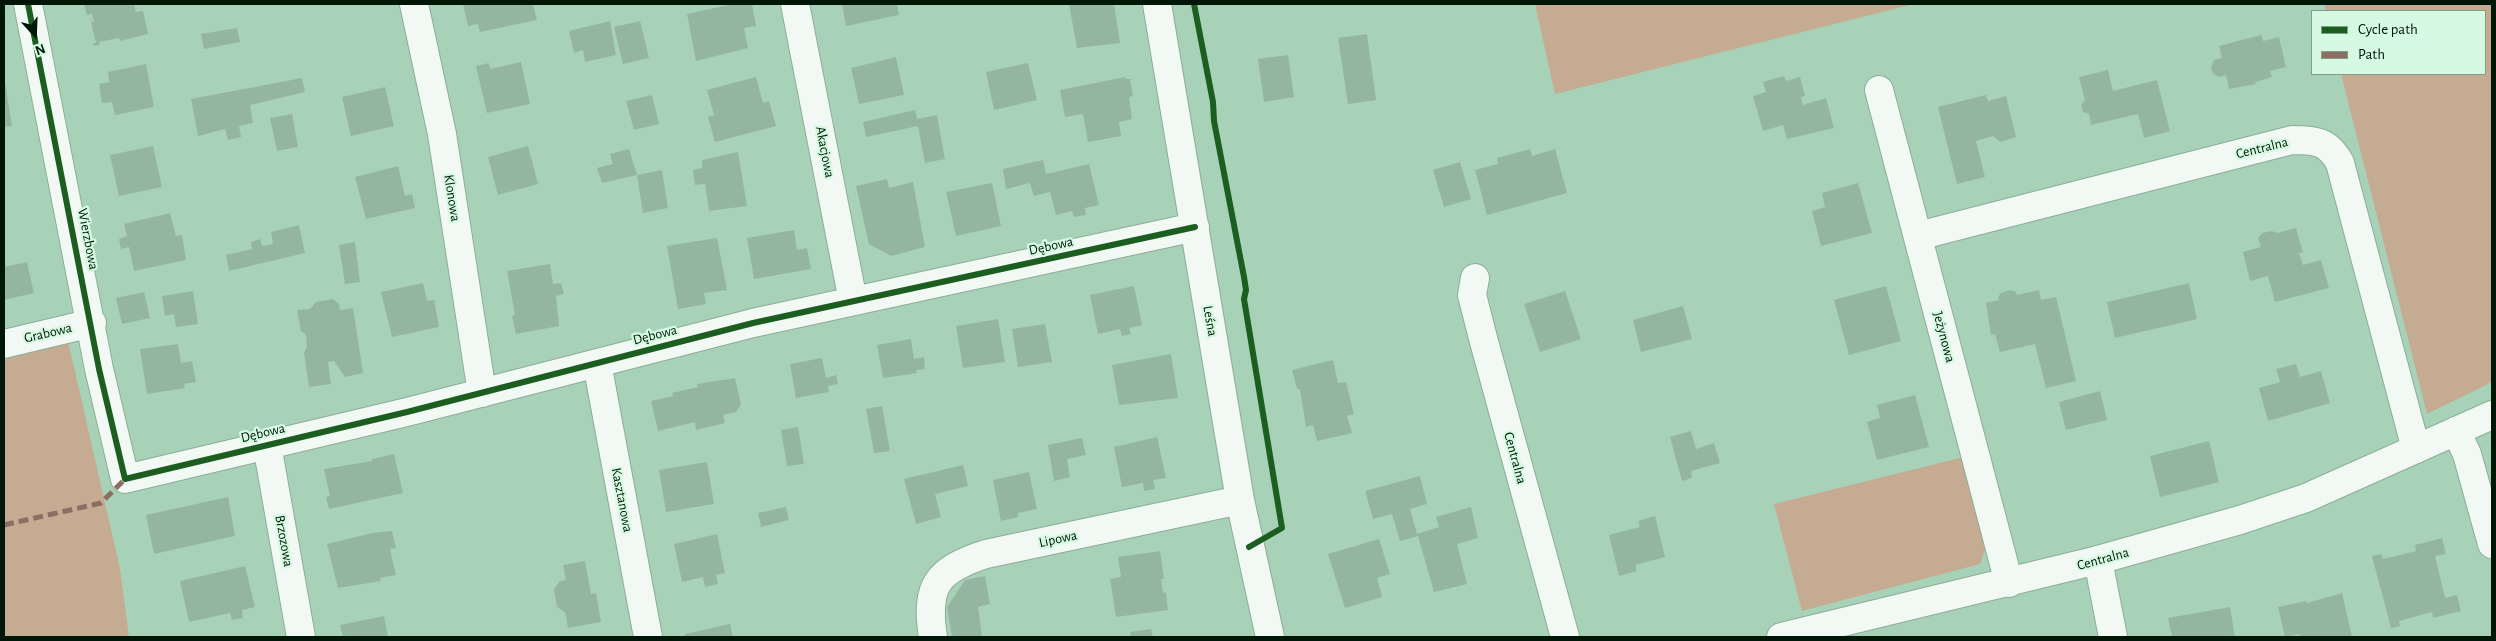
<!DOCTYPE html>
<meta charset="utf-8">
<style>
body{margin:0}
#map{position:relative;width:2496px;height:641px;overflow:hidden;background:#a8d2b7;font-family:"Alegreya Sans",sans-serif}
canvas{display:block}
.frame{position:absolute;inset:0;border:5px solid #001707;pointer-events:none}
.legend{position:absolute;left:2311px;top:10px;width:175px;height:65px;box-sizing:border-box;background:#d5fae1;border:1px solid #809f8a;margin:0;padding:6px 9px;list-style:none;font-size:15px;color:#001707}
.legend li{display:flex;align-items:center;gap:10px;height:25px}
.legend b{width:25px;border:1px solid #809f8a}
.north{position:absolute;left:10px;top:10px;width:50px;height:50px;-webkit-text-stroke:4px #d5fae1;paint-order:stroke;rotate:160deg;font-size:14px;font-weight:700;line-height:20px;text-align:center;color:#001707}
.north::after{content:'';display:block;margin:auto;width:18px;height:22px;background:#001707;clip-path:polygon(50% 0,100% 100%,50% 72%,0 100%)}
</style>
<div id="map">
<canvas width="2496" height="641"></canvas>
<div class="frame"></div>
<ul class="legend">
<li><b style="height:6px;background:#1b5e20"></b>Cycle path</li>
<li><b style="height:6px;background:#8d6e63"></b>Path</li>
</ul>
<div class="north">N</div>
</div>
<script>
const context = document.querySelector('canvas').getContext('2d');
context.lineJoin = 'round';
function paint(path, color) { context.fillStyle = color; context.fill(path, 'evenodd'); }
function strokePath(path, color, width, dash) { context.strokeStyle = color; context.lineWidth = width; context.lineCap = dash ? 'butt' : 'round'; context.setLineDash(dash || []); context.stroke(path); }
function drawText(font, color, halo, rows, align = 'center') {
  context.font = font + ' "Alegreya Sans",sans-serif'; context.lineWidth = 4.5; context.setLineDash([]); context.textBaseline = 'middle'; context.strokeStyle = halo; context.fillStyle = color; for (const [text, x, y, turn = 0] of rows) {
    context.save(); context.translate(x, y); context.rotate((+turn || 0) * Math.PI / 180); context.textAlign = isNaN(turn) ? turn : align; if (halo) context.strokeText(text, 0, 0); context.fillText(text, 0, 0); context.restore();
  }
}
const green = new Path2D(`
 M1535,4H1914L1555,94Z
 M2324,4H2492V382L2427,414L2341,74H2485V11H2326Z
 M68,341L120,569L129,637H4V356Z
 M1964,457L1985,550L1980,564L1802,611L1774,504Z`);
const building = new Path2D(`
 M84,4H134L136,12L143,11L148,34L120,41L119,38L99,42L100,45L94,46L93,43H96L91,22H94L92,14L87,15Z
 M463,4H533L537,20L480,32L478,24L468,26Z
 M733,4H752L756,26L744,28L748,48L696,61L687,14Z
 M842,4H897L899,15L846,26Z
 M1069,4H1114L1120,43L1077,48Z
 M610,21L616,55L585,62L583,50L574,53L569,31Z
 M640,21L649,58L623,64L614,27Z
 M237,28L240,42L204,49L201,34Z
 M1367,34L1376,100L1348,104L1338,38Z
 M2261,35L2263,41L2279,37L2286,67L2270,71L2272,77L2255,82L2256,84L2229,89L2226,75L2220,77L2213,74L2211,67L2214,60L2222,58L2219,46Z
 M1288,55L1294,97L1264,102L1258,59Z
 M896,57L904,95L859,104L851,68Z
 M521,62L530,104L487,113L476,66L489,63L490,69Z
 M1028,63L1037,100L994,110L986,72Z
 M146,64L154,107L115,115L112,102L102,103L99,84L109,82L108,72Z
 M2108,70L2113,91L2157,80L2170,131L2144,138L2138,114L2091,125L2089,114L2083,112L2081,105L2085,100L2079,77Z
 M1784,76L1786,81L1800,77L1805,96L1801,97L1803,105L1826,98L1834,128L1787,139L1783,125L1763,131L1753,96L1766,92L1763,82Z
 M756,77L763,103L769,101L776,126L715,142L708,117L714,115L707,90Z
 M1125,77V79H1134L1130,80L1133,96L1129,97L1132,119L1119,122L1121,136L1088,142L1083,114L1065,117L1060,90Z
 M302,78L305,92L250,105L253,123L239,126L241,137L228,140L225,129L198,136L191,99Z
 M5,82L12,126L4,127V83Z
 M385,87L394,126L351,136L342,97Z
 M652,95L659,124L634,130L626,101Z
 M1986,95L1988,101L2006,96L2016,137L2000,142L1993,136L1976,141L1985,177L1957,184L1938,107Z
 M915,110L917,119L937,115L945,159L925,163L918,126L866,137L863,122Z
 M292,114L298,147L277,151L270,118Z
 M153,146L162,187L119,196L110,155Z
 M528,146L538,184L498,195L488,157Z
 M629,149L637,175L602,183L597,168L613,164L610,154Z
 M1530,149L1532,156L1555,149L1567,193L1487,215L1475,170L1498,164L1497,158Z
 M738,152L747,206L709,211L705,184L695,185L693,170L702,168V160Z
 M1043,160L1046,174L1089,164L1099,205L1085,208L1086,215L1074,217L1072,211L1056,215L1050,192L1034,196L1030,183L1006,189L1003,169Z
 M1460,162L1471,199L1444,207L1433,170Z
 M398,166L405,196L412,194L415,208L366,219L355,177Z
 M662,170L668,208L643,213L637,175Z
 M887,179L889,188L913,182L925,247L891,256L869,244L856,186Z
 M992,183L1001,226L956,236L946,192Z
 M1858,183L1872,233L1821,246L1812,211L1825,207L1822,193Z
 M170,213L176,236L182,235L186,260L134,271L129,247L121,249L119,239L127,236L124,224Z
 M299,225L305,253L229,271L226,255L252,249L251,242L260,239L262,246L273,244L271,232Z
 M2296,228L2303,253H2299L2303,265L2321,260L2329,288L2275,302L2268,276L2250,281L2243,252L2261,247L2258,238L2262,233L2272,231L2277,233Z
 M794,230L797,250L807,248L811,269L754,279L747,238Z
 M717,238L727,290L704,293L706,304L678,309L667,246Z
 M355,242L360,282L345,284L339,245Z
 M27,262L34,293L4,300V267Z
 M550,264L553,284L561,283L564,294L556,296L559,326L516,334L512,316L515,315L507,271Z
 M423,283L427,301L434,300L439,327L392,337L381,292Z
 M2189,283L2197,319L2115,338L2107,302Z
 M1134,286L1142,325L1129,328L1131,334L1122,336L1120,329L1098,334L1090,295Z
 M1886,286L1901,341L1849,355L1834,300Z
 M2010,290L2016,292L2017,295L2039,290L2041,300L2056,297L2076,381L2046,388L2035,344L2000,352L1995,334L1991,335L1986,303L1999,300L1998,297L2001,293Z
 M193,291L198,324L176,327L174,314L165,316L162,296Z
 M1565,291L1581,339L1540,352L1524,304Z
 M144,292L150,318L122,324L116,298Z
 M333,299L339,304L340,310L353,308L363,373L345,377L334,361L328,362L331,384L309,387L304,353L307,347L306,335L301,331L297,310L310,309L316,302Z
 M1683,306L1692,339L1641,352L1633,320Z
 M998,319L1005,362L963,368L956,326Z
 M1045,324L1052,362L1018,367L1012,329Z
 M911,339L914,359L924,357L925,369L916,370L917,373L883,378L877,345Z
 M178,344L181,363L192,361L196,382L184,384L185,388L147,394L140,349Z
 M1171,354L1178,398L1119,405L1112,365Z
 M822,358L826,378L836,375L838,384L828,386L829,392L796,398L790,364Z
 M1333,360L1338,383L1346,382L1354,414L1347,416L1352,433L1317,441L1313,425L1306,427L1300,389H1297L1292,370Z
 M2296,364L2300,377L2321,371L2330,403L2268,421L2259,388L2280,382L2276,369Z
 M735,378L741,404L736,412L723,415L725,423L696,430L695,422L658,431L651,401L673,396L672,393L698,387L697,384Z
 M2100,391L2107,420L2066,430L2059,402Z
 M1915,395L1929,447L1877,460L1867,422L1880,418L1877,405Z
 M882,406L890,451L874,453L866,409Z
 M798,427L804,464L787,466L781,430Z
 M1691,431L1696,449L1714,443L1720,463L1691,471L1692,478L1682,481L1670,437Z
 M1157,437L1166,478L1153,480L1155,489L1144,491L1143,483L1122,487L1114,447Z
 M1082,438L1086,455L1067,459L1070,477L1054,481L1048,445Z
 M2209,441L2219,482L2160,497L2150,456Z
 M394,454L403,493L329,509L326,497L330,496L324,469L372,461V459Z
 M707,462L714,504L666,512L659,470Z
 M963,465L968,486L935,494L941,517L916,524L904,479Z
 M1029,472L1037,509L1018,513V517L1001,521L993,480Z
 M1420,476L1427,504L1410,509L1417,534L1439,527L1436,517L1471,507L1478,538L1457,544L1467,584L1434,592L1418,536L1400,541L1392,514L1373,519L1365,491Z
 M228,497L235,536L154,554L146,515Z
 M786,507L789,520L761,527L758,513Z
 M1655,516L1665,557L1635,565L1637,571L1619,576L1609,535L1640,527L1638,521Z
 M392,531L396,548L390,549L396,575L380,578L381,581L338,588L327,544L372,533Z
 M717,534L725,573L716,575L718,584L705,587L703,577L682,582L674,544Z
 M2442,538L2446,554L2435,556L2445,598L2457,595L2461,611L2433,618L2432,612L2399,621L2400,626L2391,628L2372,556L2381,554L2383,559L2416,551L2415,545Z
 M1379,539L1390,574L1377,578L1382,597L1345,608L1328,554Z
 M1160,551L1164,579H1161L1163,593L1166,592L1168,610L1116,617L1110,579L1121,577L1118,557Z
 M585,561L591,594L596,593L601,622L568,628L565,612L557,607L554,589L560,581L566,580L563,565Z
 M245,566L255,607L242,610L243,618L232,620L230,613L189,622L180,581Z
 M985,576L990,604L978,607L982,637H952L947,607L965,580Z
 M2342,593L2352,637H2300L2299,634L2285,637L2278,607L2306,601L2307,603Z
 M2230,607L2235,637H2172L2168,618Z
 M384,616L388,637H343L340,625Z
 M730,624L733,637H685V634Z
 M1151,629L1153,637H1131L1130,632Z`);
const minor = new Path2D(`
 M28,4L99,369L125,479L407,412L753,323L1195,227
 M414,4L442,134L482,393
 M795,4L853,301
 M1157,4L1240,500L1270,637
 M1879,90L2009,583
 M1918,236L2292,140C2316,140 2328,141 2340,163L2416,449
 M1475,278L1472,295L1483,338L1565,637
 M4,344L92,323
 M597,363L648,637
 M2456,431L2467,454L2492,544
 M267,445L301,637
 M2098,560L2113,637
 M933,637C925,585 937,570 986,554L1240,500`);
const tertiary = new Path2D(`
 M1781,637L2098,560L2240,520L2306,498L2492,415`);
const quiet = new Path2D(`
 M4,525L101,503L125,479`);
const cycleway = new Path2D(`
 M28,4L99,369L125,479L407,412L753,323L1195,227
 M1194,4L1213,102L1214,121L1244,277L1246,290L1244,299L1282,528L1249,547`);
const streetNames = [
 ["Centralna",2262,148,-14],
 ["Akacjowa",825,152,79],
 ["Klonowa",452,198,81],
 ["Wierzbowa",88,239,79],
 ["Dębowa",1051,246,-12],
 ["Leśna",1210,321,80],
 ["Grabowa",48,333,-13],
 ["Dębowa",655,335,-14],
 ["Jeżynowa",1944,337,75],
 ["Dębowa",263,433,-13],
 ["Centralna",1515,458,75],
 ["Kasztanowa",622,500,79],
 ["Lipowa",1058,539,-12],
 ["Brzozowa",284,541,80],
 ["Centralna",2103,559,-15]
];
paint(green, '#c6ab93');
paint(building, '#94b6a0');
strokePath(minor, '#8bad98', 30);
strokePath(tertiary, '#8bad98', 30);
strokePath(minor, '#f2f8f4', 28);
strokePath(tertiary, '#f2f8f4', 28);
strokePath(quiet, '#8d6e63', 5, [10, 5]);
strokePath(cycleway, '#1b5e20', 6);
drawText('14px', '#001707', '#d5fae1', streetNames);
</script>
